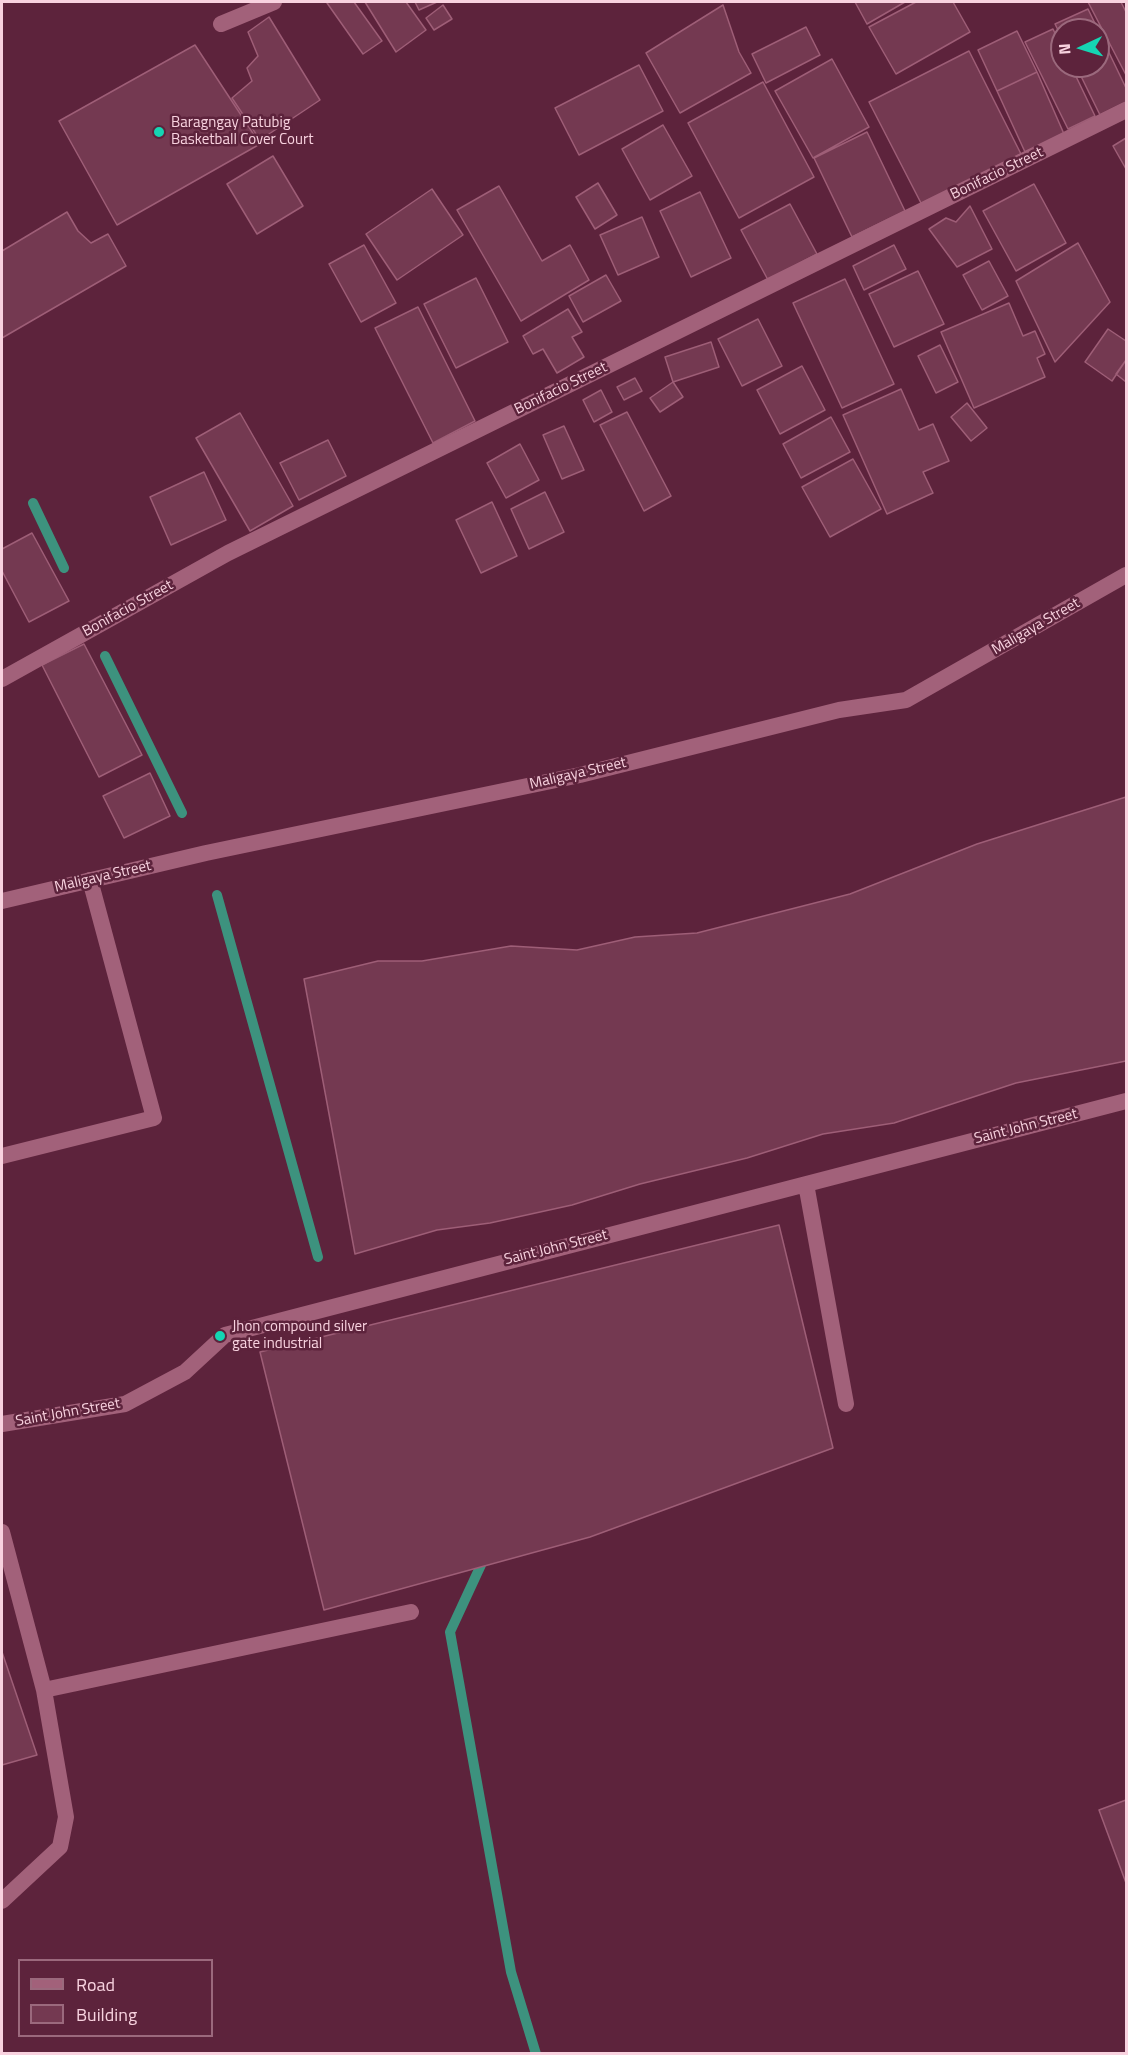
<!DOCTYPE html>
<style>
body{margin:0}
#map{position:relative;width:1128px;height:2055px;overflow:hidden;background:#5d233c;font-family:"Titillium Web",sans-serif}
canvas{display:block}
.frame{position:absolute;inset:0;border:3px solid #f8d2df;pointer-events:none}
.legend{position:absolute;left:18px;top:1959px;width:195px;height:78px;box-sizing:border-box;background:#5d233c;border:2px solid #9b697d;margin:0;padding:8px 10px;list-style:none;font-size:18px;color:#f8d2df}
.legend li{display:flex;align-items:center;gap:12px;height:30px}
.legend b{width:30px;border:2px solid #9b697d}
.north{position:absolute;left:1050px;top:18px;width:60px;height:60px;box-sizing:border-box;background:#5d233c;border:2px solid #9b697d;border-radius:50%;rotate:266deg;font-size:16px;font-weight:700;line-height:24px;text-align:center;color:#f8d2df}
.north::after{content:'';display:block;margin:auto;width:21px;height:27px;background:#15d5b3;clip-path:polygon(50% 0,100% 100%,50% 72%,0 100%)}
</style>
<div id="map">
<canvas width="1128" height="2055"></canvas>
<div class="frame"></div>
<ul class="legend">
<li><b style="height:8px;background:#a2617a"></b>Road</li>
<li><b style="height:16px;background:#743951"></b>Building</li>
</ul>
<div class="north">N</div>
</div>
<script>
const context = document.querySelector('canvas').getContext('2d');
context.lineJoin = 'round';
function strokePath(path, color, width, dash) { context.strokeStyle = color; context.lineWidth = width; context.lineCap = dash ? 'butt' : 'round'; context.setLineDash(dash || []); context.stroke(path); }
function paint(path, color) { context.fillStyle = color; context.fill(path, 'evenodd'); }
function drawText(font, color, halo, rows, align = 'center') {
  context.font = font + ' "Titillium Web",sans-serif'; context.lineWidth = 5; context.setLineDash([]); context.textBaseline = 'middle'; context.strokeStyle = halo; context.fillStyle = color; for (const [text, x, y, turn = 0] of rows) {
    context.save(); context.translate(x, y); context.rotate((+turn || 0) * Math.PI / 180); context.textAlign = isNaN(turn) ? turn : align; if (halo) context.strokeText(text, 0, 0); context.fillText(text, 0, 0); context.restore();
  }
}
const stream = new Path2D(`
 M33,503L64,568
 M105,656L182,813
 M217,895L318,1257
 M476,1554L481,1565L450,1632L511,1972L536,2054`);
const building = new Path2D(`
 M329,2H354L382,41L363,54L327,3Z
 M365,2H406L426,30L396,52Z
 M415,2H437L419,10Z
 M855,2H905L867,24Z
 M916,2H953L970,32L896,74L869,27Z
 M1088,2H1121L1126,12V75Z
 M443,5L452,19L434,30L426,18Z
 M723,5L739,52L751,73L680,113L646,53Z
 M1088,9L1126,88V102L1100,115L1076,66H1098V30H1062V38L1055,24Z
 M269,17L320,100L260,140L232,98L252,81L247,68L258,56L248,32Z
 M806,27L820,55L766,83L752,54Z
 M1053,29L1062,48V66H1071L1095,116L1068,129L1025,42Z
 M1017,31L1037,72L997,91L978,50Z
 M195,45L260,144L117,225L59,121Z
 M969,51L1021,154L922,205L869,102Z
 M832,59L869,127L813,158L775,91Z
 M639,65L663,111L579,155L555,108Z
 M1037,72L1064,134L1025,152L997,91Z
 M763,82L814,177L739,218L688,123Z
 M663,125L692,176L650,200L622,149Z
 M867,132L905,211L852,237L814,158Z
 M1126,138V169L1113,146Z
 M273,156L303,206L257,234L227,184Z
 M598,183L617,215L595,229L576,197Z
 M1034,184L1066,243L1016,271L983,211Z
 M499,186L542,261L570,245L589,280L521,321L457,210Z
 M432,189L463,235L397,280L366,234Z
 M700,192L731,258L691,277L660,211Z
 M790,204L817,254L768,280L741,230Z
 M970,206L992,249L957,267L929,229L946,218L956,222Z
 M67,212L78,231L91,243L108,234L126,266L2,338V251Z
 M642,217L659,257L618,275L600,235Z
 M1078,243L1110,302L1055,362L1016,281Z
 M364,245L396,303L361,322L329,264Z
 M894,245L906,269L864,290L853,266Z
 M989,261L1008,296L982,310L963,275Z
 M918,271L944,324L894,347L869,294Z
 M606,275L621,301L583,322L569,296Z
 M476,278L508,342L456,368L424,304Z
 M845,279L894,384L842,408L793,303Z
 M1009,303L1023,336L1035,331L1045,354L1037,358L1045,377L974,408L941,332Z
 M418,307L475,421L433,443L375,328Z
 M568,309L582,332L572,337L584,357L557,373L543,349L533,354L523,336Z
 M758,319L782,366L742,386L718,339Z
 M1108,329L1126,341V360L1112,381L1085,362Z
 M711,342L719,367L673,382L665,357Z
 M940,345L958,382L936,393L918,356Z
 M1126,360V382L1116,374Z
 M802,366L825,410L780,434L757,390Z
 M635,378L642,391L624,400L617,387Z
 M673,382L683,397L660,412L650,398Z
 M901,389L919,430L933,424L949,461L923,472L933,493L887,514L843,415Z
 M601,390L612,412L594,422L583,400Z
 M967,403L987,428L971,441L951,417Z
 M627,412L671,496L644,511L600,425Z
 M240,413L293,506L250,531L196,438Z
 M831,417L850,452L801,478L783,444Z
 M564,426L584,470L562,479L543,435Z
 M328,440L346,476L299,500L280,463Z
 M520,444L539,480L506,498L487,463Z
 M853,459L881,509L830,537L802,487Z
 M204,472L226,520L171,545L150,497Z
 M545,492L564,532L529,549L511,509Z
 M492,502L517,556L481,573L456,520Z
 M32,533L69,601L29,622L2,571V549Z
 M84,644L142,755L99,777L42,665Z
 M150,773L170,816L124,838L103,796Z
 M1126,797V1061L1016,1083L894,1123L823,1134L747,1158L640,1184L572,1205L490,1223L437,1230L355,1254L304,979L378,961H422L511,946L577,950L635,937L697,933L850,894L977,844Z
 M779,1225L833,1448L590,1537L324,1610L260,1352Z
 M2,1652L37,1755L2,1765Z
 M1126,1800V1883L1099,1810Z`);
const service = new Path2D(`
 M2,1156L154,1118L90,880
 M806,1184L846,1404
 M2,1424L125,1404L185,1372L225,1335L1126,1101
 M2,1532L44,1690L66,1817L60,1847L2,1901
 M44,1690L411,1612`);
const minor = new Path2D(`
 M221,24L274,2
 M2,679L228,553L1126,110
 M2,901L206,853L580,775L839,710L906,700L1126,575`);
const markers = [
 [159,132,6,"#15d5b3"],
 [220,1336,6,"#15d5b3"]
];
const poiNames = [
 ["Baragngay Patubig",171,123],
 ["Basketball Cover Court",171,140],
 ["Jhon compound silver",232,1327],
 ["gate industrial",232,1344]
];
const streetNames = [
 ["Bonifacio Street",997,174,-26],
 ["Bonifacio Street",561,389,-26],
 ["Bonifacio Street",128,609,-29],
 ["Maligaya Street",1036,627,-30],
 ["Maligaya Street",578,774,-13],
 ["Maligaya Street",103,877,-13],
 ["Saint John Street",1026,1127,-14],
 ["Saint John Street",556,1248,-14],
 ["Saint John Street",68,1413,-10]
];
strokePath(stream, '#3d927e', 10);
paint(building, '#743951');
strokePath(building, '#9e5e77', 1.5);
strokePath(service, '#a2617a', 16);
strokePath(minor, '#a2617a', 16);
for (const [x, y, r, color] of markers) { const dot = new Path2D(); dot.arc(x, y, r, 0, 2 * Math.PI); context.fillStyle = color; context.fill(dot); strokePath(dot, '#5d233c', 2); }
drawText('15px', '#f8d2df', '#5d233c', poiNames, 'left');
drawText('15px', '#f8d2df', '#5d233c', streetNames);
</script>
